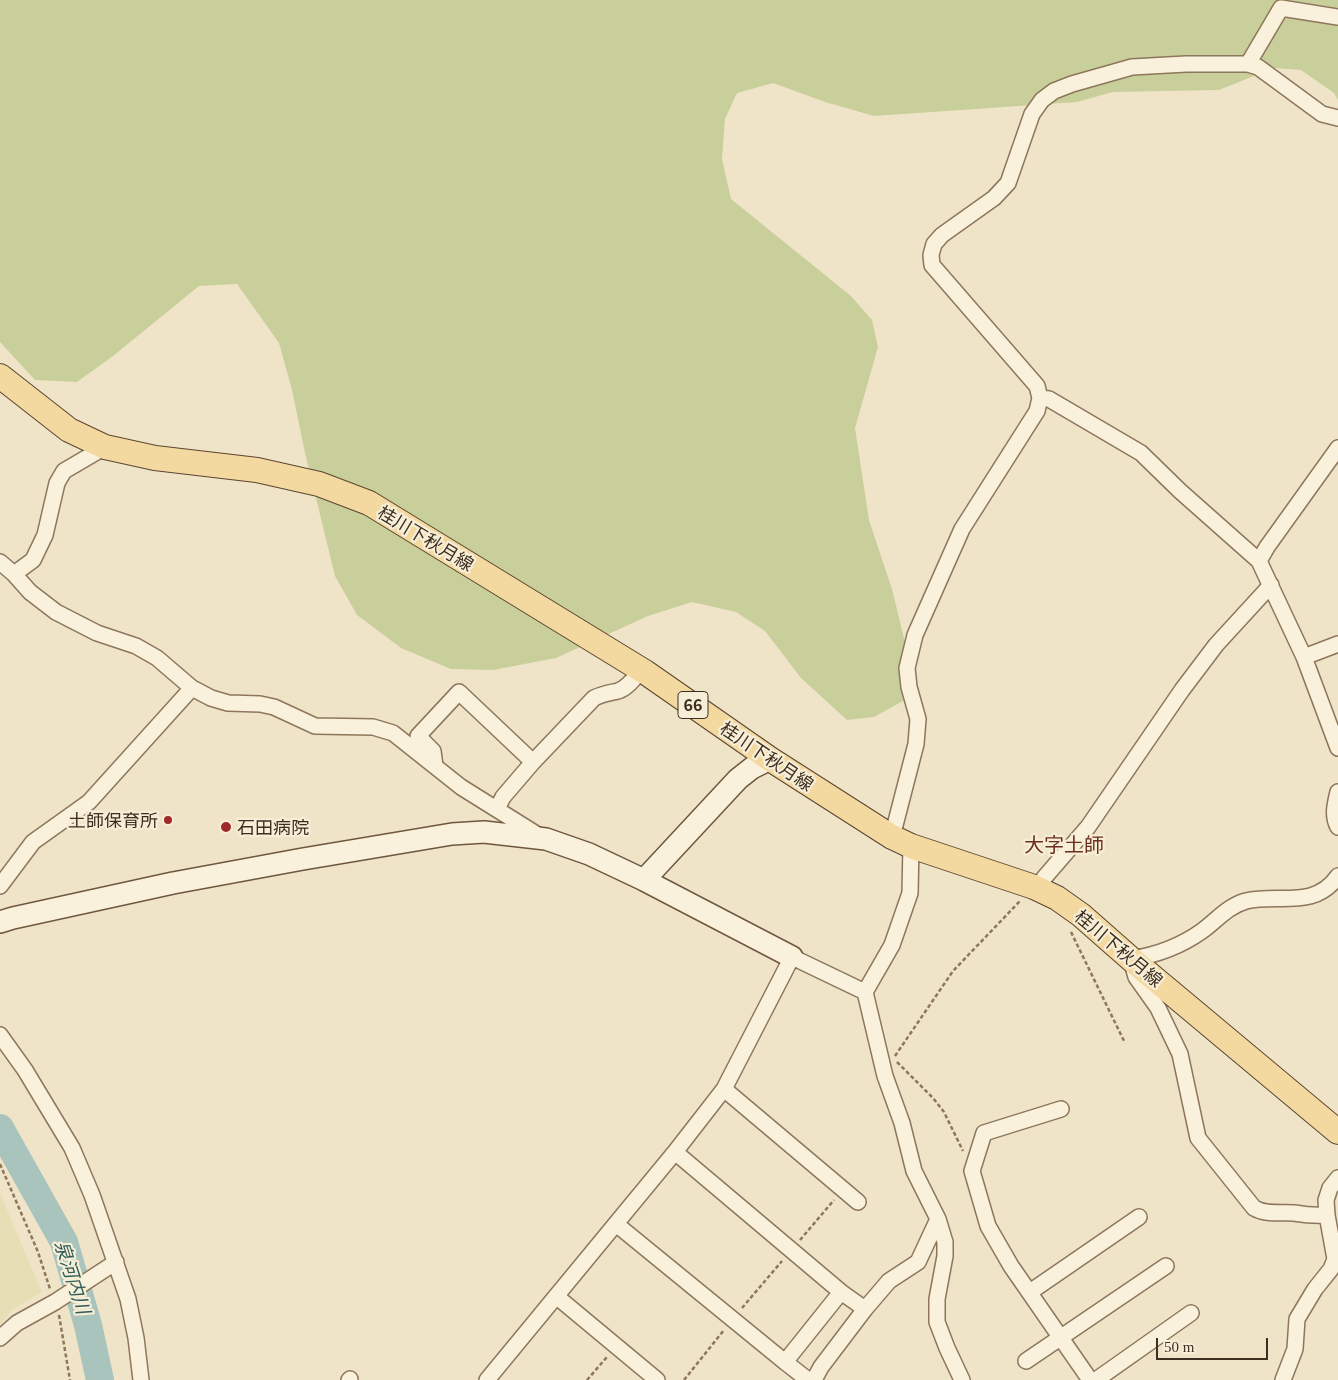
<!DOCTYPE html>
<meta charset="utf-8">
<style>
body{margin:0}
#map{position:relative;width:1338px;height:1380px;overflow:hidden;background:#f0e4c8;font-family:Georgia,serif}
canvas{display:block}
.scale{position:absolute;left:1156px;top:1338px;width:112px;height:22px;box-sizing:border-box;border:2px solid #3d2e20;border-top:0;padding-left:6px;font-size:15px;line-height:18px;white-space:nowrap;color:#3d2e20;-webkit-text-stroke:4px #f7eed8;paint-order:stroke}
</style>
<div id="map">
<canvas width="1338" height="1380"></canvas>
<div class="scale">50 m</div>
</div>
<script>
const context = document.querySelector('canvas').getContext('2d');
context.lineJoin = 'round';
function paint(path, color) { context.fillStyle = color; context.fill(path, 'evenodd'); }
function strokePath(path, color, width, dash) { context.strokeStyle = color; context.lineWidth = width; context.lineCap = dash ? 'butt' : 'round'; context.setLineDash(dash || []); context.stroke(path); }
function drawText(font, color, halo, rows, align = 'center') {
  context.font = font + ' Georgia,"Noto Sans JP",serif'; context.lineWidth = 4.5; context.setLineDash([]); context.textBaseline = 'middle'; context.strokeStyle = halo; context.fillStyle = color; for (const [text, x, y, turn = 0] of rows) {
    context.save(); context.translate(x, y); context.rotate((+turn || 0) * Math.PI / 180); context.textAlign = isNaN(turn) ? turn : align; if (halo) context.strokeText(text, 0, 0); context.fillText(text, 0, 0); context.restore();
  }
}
const farmland = new Path2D(`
 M0,1193L42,1292L12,1310L0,1325Z`);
const green = new Path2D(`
 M0,0H1338V100L1334,93L1301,70L1274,68L1219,90L1113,92L1077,102L874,116L825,102L773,83L737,93L725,119L722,159L731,199L851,296L872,320L878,347L855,428L869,520L892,589L912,671L903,701L874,717L847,720L801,678L765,631L736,612L692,602L648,616L556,658L493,670L451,669L401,648L357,615L335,576L305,453L292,390L279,343L237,284L199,286L113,356L77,382L35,380L0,342Z`);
const river = new Path2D(`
 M0,1128L64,1242L88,1325L100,1380`);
const path = new Path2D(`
 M1071,932L1124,1041
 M895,1056L953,971L1020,901
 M897,1062L933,1098L944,1112L963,1151
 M0,1164L38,1252L50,1289
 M800,1240L834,1200
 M742,1308L782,1261
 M59,1315L70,1380
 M587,1380L607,1357
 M684,1380L724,1330`);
const street = new Path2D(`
 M1248,64L1281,8L1338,17
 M1040,398L1049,399L1141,453L1180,491L1259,561L1304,657L1338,748
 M1259,561L1267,547L1338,448
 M0,562L14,574L30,592L56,612L97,633L136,646L157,658L192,688L211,698L228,703L260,704L274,707L315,726L373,727L393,733L461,787L541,837
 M14,574L33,560L45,535L57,483L64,471L105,447
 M1304,657L1338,644
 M533,762L594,698C602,694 609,693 618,691C628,688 635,677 642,669
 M435,766L433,751L418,736L459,692L533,762L503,797L497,809
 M1338,792C1335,804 1332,816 1338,827
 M892,837L916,744L918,719L909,687L907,668L915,635L962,529L1037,411L1040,398L1037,386L932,265L931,255L934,244L942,235L994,198L1008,183L1032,114L1042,100L1054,91L1072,84L1132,67L1186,64H1248L1258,67L1322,114L1338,118
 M911,846L910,893L892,945L865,992L885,1076L902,1123L914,1171L938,1219L945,1242V1256L937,1299V1322L947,1348L962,1380
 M0,886L33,842L89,802L192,688
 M1040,890L1044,878L1088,827L1182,690L1216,645L1271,585
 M0,1035L25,1070L72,1148L92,1195L128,1299L136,1338L141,1380
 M724,1089L858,1202
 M1061,1109L984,1133L972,1171L988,1226L1011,1266L1090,1380
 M1327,1215C1314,1216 1306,1215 1294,1213C1281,1212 1266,1215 1254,1208L1198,1138L1180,1054L1158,1008L1136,977L1131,959C1157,955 1181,946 1202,931C1217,920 1228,906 1246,901C1279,893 1314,910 1338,876
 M616,1224L785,1362L841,1292L675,1152
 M841,1292L865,1309
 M1030,1292L1139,1217
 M556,1296L657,1380
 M0,1338L17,1323L55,1302L116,1262
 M1026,1361L1166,1266
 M785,1362L808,1380
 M349,1380L350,1379
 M487,1380L675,1152L724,1089L792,957L865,992
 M814,1380L821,1367L865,1309L889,1281L918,1262L938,1219
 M1096,1380L1191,1313
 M1283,1380L1295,1349L1297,1319L1315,1289L1331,1269L1335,1259L1327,1215L1326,1200L1330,1188L1338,1178`);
const secondary = new Path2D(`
 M644,880L738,779L752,768L770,759
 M0,922L13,918L173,883L303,859L452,834L484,832L546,839L589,854L644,880L792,957`);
const primary = new Path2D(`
 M0,376L69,430L105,447L155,458L257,470L319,484L369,503L645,672L770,759L892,837L911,846L1034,887L1057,898L1081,915L1131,959L1338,1132`);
const markers = [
 [168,820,5,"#9e2a2b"],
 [226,827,6,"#9e2a2b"]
];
const shields = [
 [693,705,30]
];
const shieldNames = [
 ["66",693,705]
];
const streetNames = [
 ["桂川下秋月線",426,538,31],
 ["桂川下秋月線",767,756,34],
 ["桂川下秋月線",1119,948,40]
];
const poiNames = [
 ["土師保育所",158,820],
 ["石田病院",237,827,"left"]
];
const waterNames = [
 ["泉河内川",73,1277,72]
];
const quarterNames = [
 ["大字土師",1064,844]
];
paint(farmland, '#e6deb5');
paint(green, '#c9cf9b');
strokePath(river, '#a9c4bc', 28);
strokePath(street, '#8d765c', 18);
strokePath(secondary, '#6f573f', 24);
strokePath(primary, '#5b4430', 26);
strokePath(path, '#8d765c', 2.5, [4, 2.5]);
strokePath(street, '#faf1dc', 15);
strokePath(secondary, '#faf1dc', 21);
strokePath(primary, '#f3d9a0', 24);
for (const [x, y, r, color] of markers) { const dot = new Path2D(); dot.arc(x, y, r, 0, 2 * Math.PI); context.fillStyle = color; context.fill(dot); strokePath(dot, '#f7eed8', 2); }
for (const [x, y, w] of shields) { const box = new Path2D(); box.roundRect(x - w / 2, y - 13.5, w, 27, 4); context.fillStyle = '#f7eed8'; context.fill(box); strokePath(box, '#3d2e20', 1); }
drawText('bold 16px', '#3d2e20', null, shieldNames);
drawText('18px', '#3d2e20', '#f7eed8', streetNames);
drawText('18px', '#3d2e20', '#f7eed8', poiNames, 'right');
drawText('italic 19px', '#2f5d5a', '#f7eed8', waterNames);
drawText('20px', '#6b2e1e', '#f7eed8', quarterNames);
</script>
